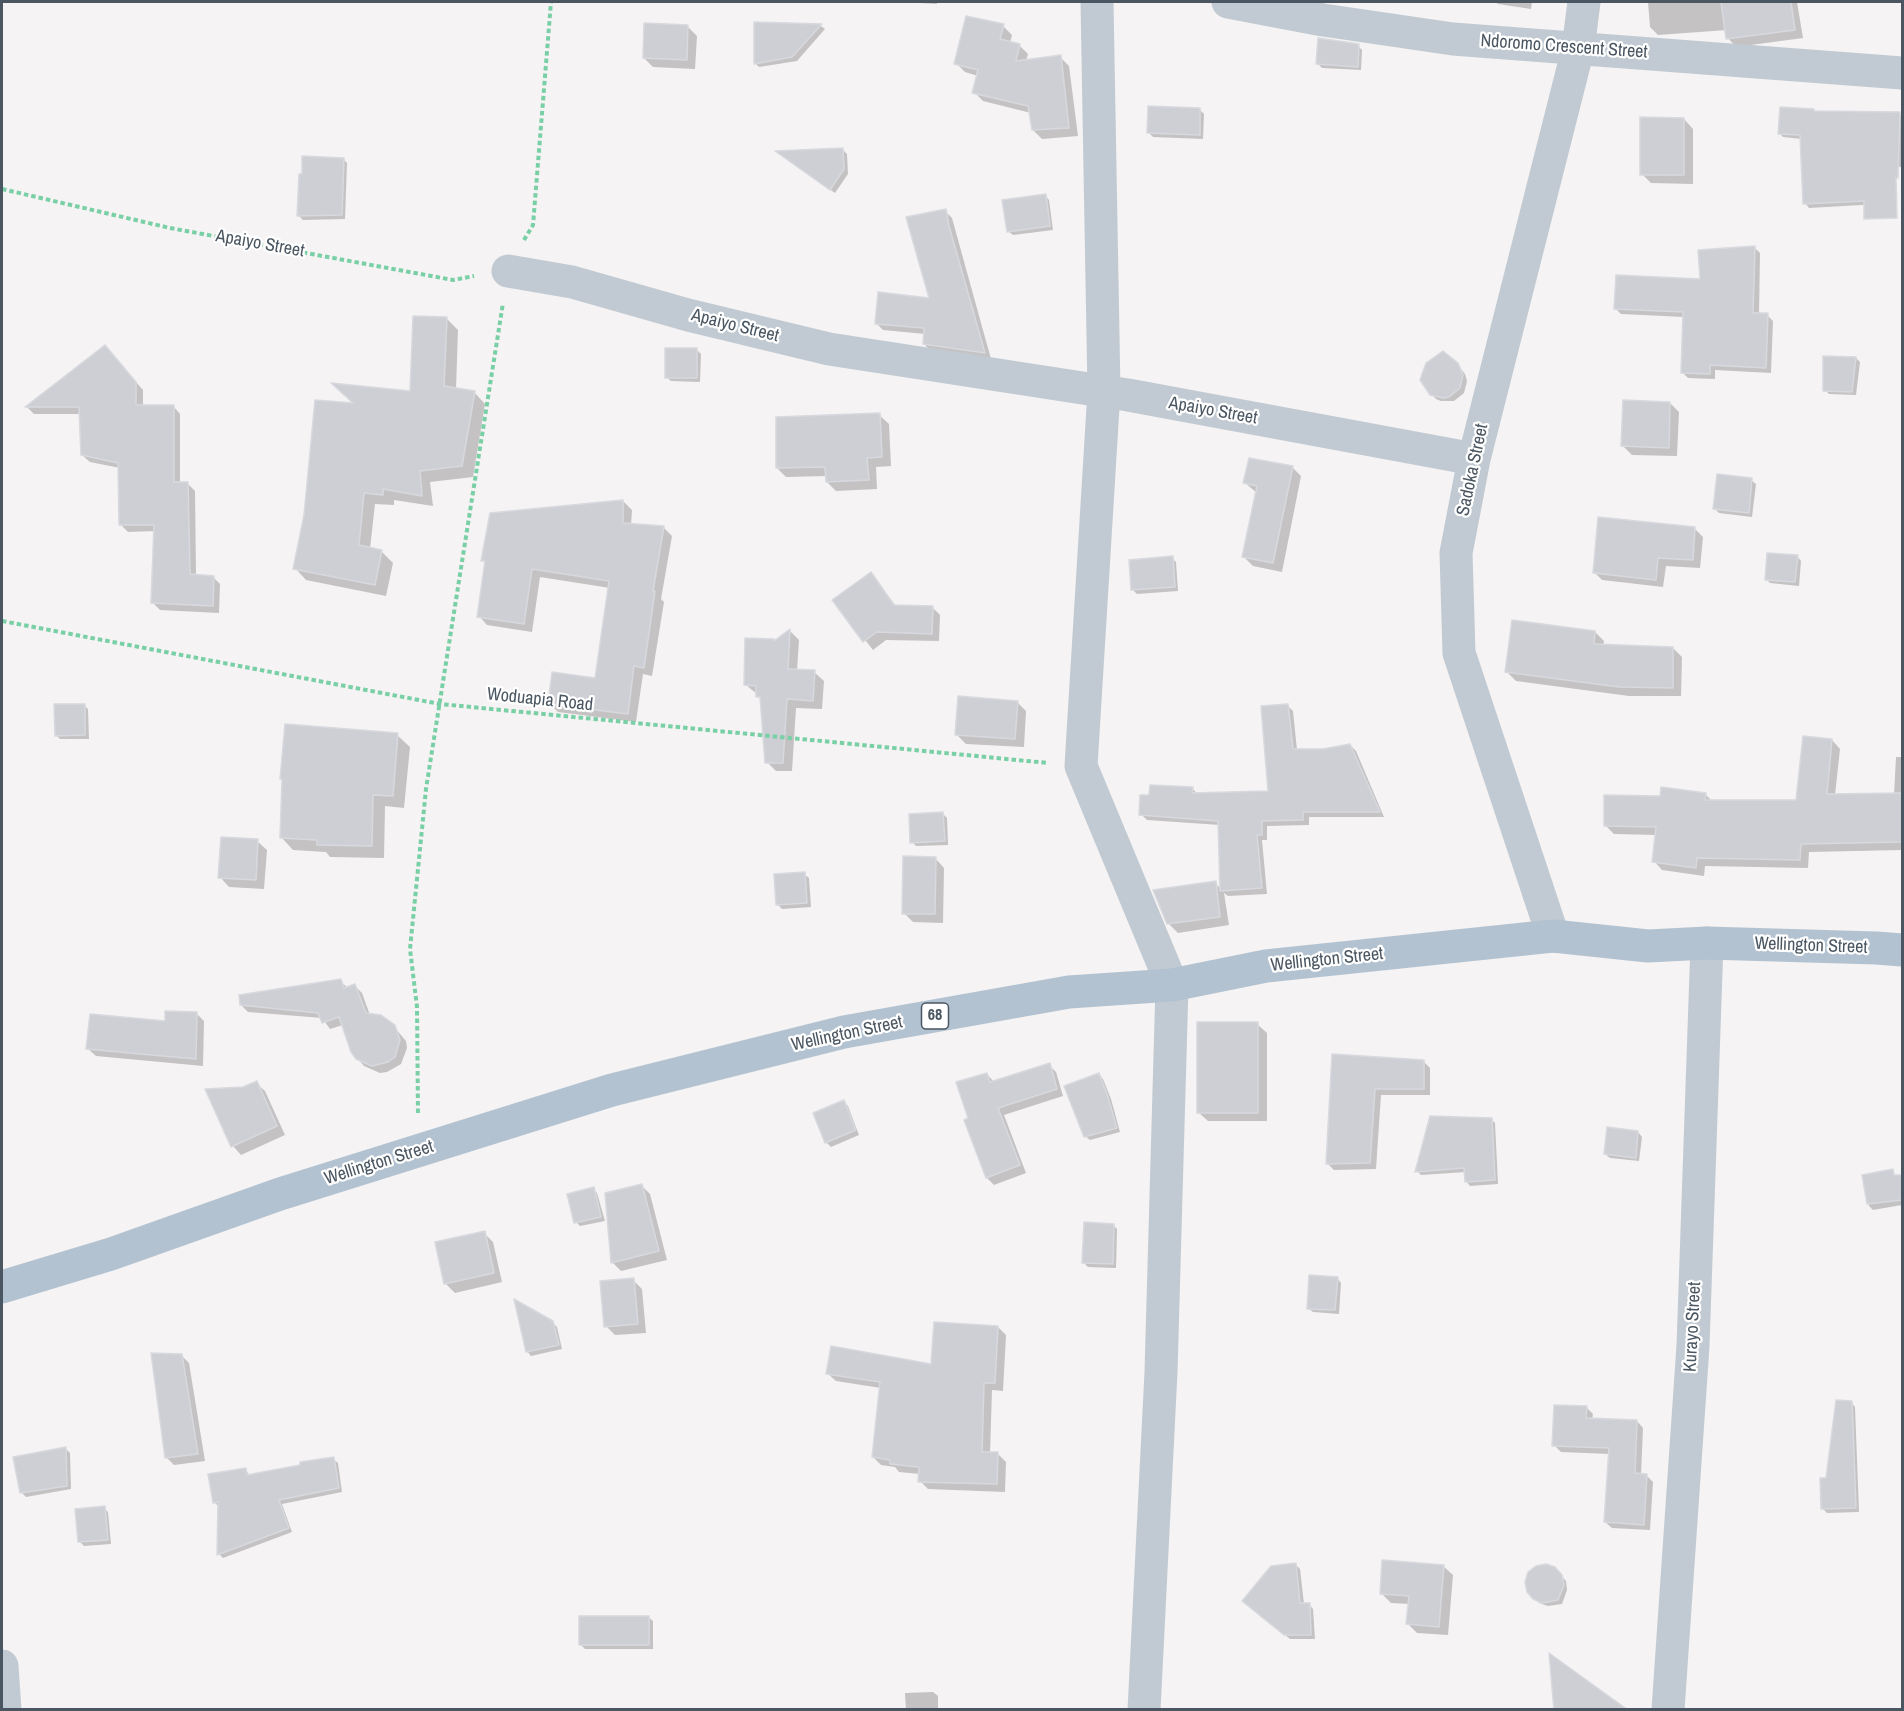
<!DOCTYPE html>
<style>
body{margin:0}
#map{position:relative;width:1904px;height:1711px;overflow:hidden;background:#f5f3f3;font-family:"Archivo Narrow",sans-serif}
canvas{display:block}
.frame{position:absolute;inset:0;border:3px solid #4a5661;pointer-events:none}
</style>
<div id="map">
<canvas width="1904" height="1711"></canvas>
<div class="frame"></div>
</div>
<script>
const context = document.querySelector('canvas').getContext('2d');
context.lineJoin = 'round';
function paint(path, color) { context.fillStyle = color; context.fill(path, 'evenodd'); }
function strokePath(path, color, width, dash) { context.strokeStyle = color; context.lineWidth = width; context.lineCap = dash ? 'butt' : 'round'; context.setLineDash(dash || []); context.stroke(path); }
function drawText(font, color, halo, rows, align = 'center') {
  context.font = font + ' "Archivo Narrow",sans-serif'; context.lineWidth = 4.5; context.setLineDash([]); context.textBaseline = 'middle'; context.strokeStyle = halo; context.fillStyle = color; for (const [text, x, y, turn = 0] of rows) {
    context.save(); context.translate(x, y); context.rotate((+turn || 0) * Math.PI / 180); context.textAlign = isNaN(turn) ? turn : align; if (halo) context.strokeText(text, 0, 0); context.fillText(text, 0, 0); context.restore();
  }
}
const shadow = new Path2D(`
 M902,2H937V4Z
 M1495,2H1532L1531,9L1498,4Z
 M1648,2H1797L1803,38L1736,47L1728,38L1727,30L1658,35L1650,27Z
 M755,24L821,26L825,29L797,61L759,67L755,63Z
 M1003,26L1012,35L1010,43L1019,45L1028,54L1026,61L1060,57L1069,66L1078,136L1042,139L1033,130L1031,113L983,101L974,92L978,76L965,72L956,63Z
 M688,27L697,36L695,69L653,67L644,58Z
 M1358,46L1362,50L1361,70L1322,68L1318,64Z
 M1200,110L1204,114L1203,139L1153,137L1149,133Z
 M1816,113H1899L1902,117V167L1883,166L1879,204L1809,208L1805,203L1802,139L1783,137L1779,133Z
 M1684,119L1693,129V184L1651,183L1642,174Z
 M843,150L847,154L848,174L835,193L778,153Z
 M343,159L347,163L345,219L303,220L299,216Z
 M1045,195L1049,200L1053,230L1013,235L1008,231Z
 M945,211L952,218L991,359L931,351L924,344L925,334L883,330L876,323L931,299Z
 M1754,247L1760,253L1759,315H1767L1773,321L1771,373L1715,370V379L1688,378L1682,372L1684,317L1621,314L1615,308L1701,281Z
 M446,318L458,330L456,389L474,392L485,404L473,477L430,482L433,506L394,500V505L375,504L370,549L381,551L393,563L386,596L306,580L295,568L356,404L411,392Z
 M105,347L143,390V406H173L180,414V484H188L195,491L196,576L213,577L220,584L219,613L160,610L153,603L156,531L128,532L120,524V468L90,462L82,455L81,414H34L27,407Z
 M697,350L701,354L700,382L671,381L666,377Z
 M1856,358L1860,362L1856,395L1829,394L1825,390Z
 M1457,364L1465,374L1467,381L1464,393L1454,401H1441L1436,399L1431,394Z
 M1670,403L1679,412L1677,456L1632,455L1622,445Z
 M879,415L889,424L891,466L876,467L877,489L836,491L827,482V476L786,477L777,468Z
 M1292,467L1301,476L1282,572L1253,566L1244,557L1257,493L1245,483Z
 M1751,480L1756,484L1752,517L1719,513L1715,509Z
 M623,501L632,510L631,525L663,527L672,536L661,599L664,602L652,676L643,674L636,722L558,712L549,703L596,679L610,588L540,577L532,632L487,625L479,616L486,564L483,560Z
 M1694,528L1703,537L1700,568L1666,566L1663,587L1602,580L1594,572Z
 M1797,556L1801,561L1799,586L1770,583L1766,579Z
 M1172,558L1176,562L1178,591L1137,594L1133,590Z
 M871,574L896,606L932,607L940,615L939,641L886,640L873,650L834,600Z
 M790,631L799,640L797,671L814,672L824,681L822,709L796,708L792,771H776L767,762L762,701L757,694L746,685L775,642Z
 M1595,632L1604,641L1603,646L1673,648L1682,657L1681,696H1629L1516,681L1507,672Z
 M1017,702L1026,711L1024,747L966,744L957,735Z
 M84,705L88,709L89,739H60L56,735Z
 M1287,705L1293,711L1297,750H1323L1350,745L1356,751L1384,817H1309V825L1267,826V840H1262L1267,894L1228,896L1224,893L1229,925L1178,933L1168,923L1215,883L1222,890L1220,825L1147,820L1141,814L1192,788L1198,795L1269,793Z
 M397,735L410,747L404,808L385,806L384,858L330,857L326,852L293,850L281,837Z
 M1832,740L1840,749L1835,795H1894L1896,757H1902V850L1809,852L1808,868L1705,866L1704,876L1662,870L1654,861L1657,835L1614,834L1605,825L1662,798L1705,794L1712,801L1798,802Z
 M943,814L947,818L948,845L916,846L912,842Z
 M257,841L267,850L264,889L229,887L220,877Z
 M935,858L944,868L943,923L913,922L904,913Z
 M804,874L809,878L811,907L782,909L778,905Z
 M340,981L348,988L355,986L362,993L370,1015L395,1028L406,1041L407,1048L401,1064L387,1072L380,1073L364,1066L357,1058L343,1025L330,1029L322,1018L248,1012L241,1005Z
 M196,1013L204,1021L203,1066L96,1056L88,1049Z
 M1257,1024L1267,1033V1121H1208L1198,1112Z
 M1333,1056L1423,1061L1430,1068V1095H1381L1376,1169L1334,1170L1327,1163Z
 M1049,1065L1056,1072L1063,1096L1004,1115L1026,1173L994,1185L987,1178L966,1121L970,1119L987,1074L994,1082Z
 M1099,1074L1103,1079L1111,1099L1120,1132L1090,1140L1085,1136Z
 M256,1083L265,1091L285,1135L241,1155L233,1146L243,1089Z
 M844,1102L848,1106L859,1135L831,1147L826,1142Z
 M1491,1119L1495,1123L1498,1184L1470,1186L1466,1181V1172L1421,1175L1417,1171Z
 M1638,1132L1642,1137L1639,1161L1610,1158L1605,1154Z
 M1892,1171L1897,1177L1902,1176V1205L1873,1210L1869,1206L1863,1176Z
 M641,1185L650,1194L667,1260L621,1271L612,1262Z
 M593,1189L597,1193L605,1221L580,1226L576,1222Z
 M1113,1225L1117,1229L1116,1268L1088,1267L1084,1263Z
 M484,1233L493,1242L502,1282L455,1293L445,1283Z
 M1337,1278L1341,1283L1339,1314L1313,1312L1308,1308Z
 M633,1280L642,1289L646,1333L615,1335L606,1326Z
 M552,1322L557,1327L562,1349L531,1356L527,1351Z
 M998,1327L1006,1335L1003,1391L992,1390L990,1454H998L1006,1462L1005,1492L928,1489L920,1481V1474L899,1472L895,1467L881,1465L873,1457L881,1388L836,1381L827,1373L933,1366Z
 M181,1355L189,1363L205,1461L174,1465L166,1457Z
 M1851,1402L1855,1407L1859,1512L1827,1513L1823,1509L1828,1480Z
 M1586,1407L1593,1414L1592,1420L1637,1421L1643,1428L1641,1475L1647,1476L1653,1482L1650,1530L1612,1528L1605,1522L1610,1454L1561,1452L1554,1445Z
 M66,1449L70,1453L71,1489L26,1497L21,1492Z
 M333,1459L338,1463L342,1492L282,1504L292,1532L223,1558L219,1554L218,1506L214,1502L246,1470L250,1476Z
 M104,1508L108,1512L111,1544L84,1546L80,1542Z
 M1296,1565L1300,1569L1304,1604H1309L1313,1609L1315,1639H1290L1248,1605Z
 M1443,1566L1453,1575L1448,1635L1417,1633L1408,1624L1410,1604L1391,1603L1381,1593Z
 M1559,1573L1566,1581L1567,1590L1562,1604L1548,1606L1539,1603L1534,1598Z
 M648,1617L653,1621V1649H585L580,1644Z
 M933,1692L938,1696V1710H906L905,1693Z`);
const building = new Path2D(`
 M1721,2H1791L1795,30L1726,39Z
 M966,16L1004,24L1000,39L1020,44L1016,61L1061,55L1069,128L1032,130L1028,106L972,93L978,70L954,64Z
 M754,22L822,24L792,57L754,64Z
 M644,23L688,25L687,60L643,58Z
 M1318,38L1359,44L1358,67L1316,64Z
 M1148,106L1200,108V135L1147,133Z
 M1780,107L1814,109V111L1900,112L1898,178H1896L1897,218L1864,219V201L1803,204L1800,135L1778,134Z
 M1640,117L1684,118V175H1640Z
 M843,148L844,169L830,190L775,151Z
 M302,156L344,158L342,215L297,216L299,174H302Z
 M1046,194L1050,226L1007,232L1002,200Z
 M946,209L949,226L985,353L923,344L924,328L875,324L878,292L929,298L906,217Z
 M1755,246L1753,313H1768L1766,368L1710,365V374L1681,373L1683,312L1614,309L1616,275L1700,279L1698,250Z
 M413,316L447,317L444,386L475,391L462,466L420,471L422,496L383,489V495L364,493L359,545L382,550L375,585L293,569L304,515L315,400L353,403L331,383L410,391Z
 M105,345L136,382V405H174V482H188L190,574L214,576L213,606L151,603L154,525H119L118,463L81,455L79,407H25Z
 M665,348H697V378H665Z
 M1443,351L1458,363L1463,375L1460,388L1449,397L1443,398L1430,395L1420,380L1426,363Z
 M1823,356L1856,357L1852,392L1823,391Z
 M1623,400L1670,402L1669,448L1621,446Z
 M880,413L882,457L867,458L869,480L826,482L825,467L776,468V417Z
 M1249,458L1293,466L1273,563L1242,557L1257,486L1243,483Z
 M1717,474L1752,478L1749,513L1713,509Z
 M623,500V523L664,526L653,591H655L644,668L634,666L628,714L548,704L552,672L595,678L609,581L532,569L524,624L477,617L485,561H481L490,513Z
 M1598,517L1695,527L1693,560L1658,558L1656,580L1593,573Z
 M1767,553L1798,555L1795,582L1765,580Z
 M1173,556L1175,587L1131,590L1129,560Z
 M871,572L894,605L933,606L932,634L877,632L863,642L832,600Z
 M1512,620L1595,631L1594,644L1673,647V688L1619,687L1505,672Z
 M790,629L788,669L815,670L813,701L787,699L783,763H765L760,697H756V686L744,685L745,638L774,639V641Z
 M958,696L1018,701L1015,739L955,735Z
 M54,704H85V735L55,736Z
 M1288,704L1293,749H1323L1350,744L1380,812H1303V820L1262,821V835H1257L1262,888L1220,891L1218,821L1139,815L1140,795H1149L1150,785L1193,787L1192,793L1268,791L1261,706Z
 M285,724L398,733L393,796L373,795L372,846L317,845V840L280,838L282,779H280Z
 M1803,736L1832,739L1827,794L1902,793V842L1801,844L1800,860L1697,858L1696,868L1652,862L1656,827L1604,826V795L1660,796L1661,787L1706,793L1705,800H1796Z
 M943,812L945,841L910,843L909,814Z
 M221,837L258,839L256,880L218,878Z
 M903,856L936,857L935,914H902Z
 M805,872L807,903L776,905L774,874Z
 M1216,881L1220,917L1167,924L1153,890Z
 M341,979L344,988L355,984L366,1013L381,1015L395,1025L400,1040L395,1057L388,1062L372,1066L356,1059L351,1052L339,1017L322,1023L318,1013L240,1005L239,995Z
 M165,1011L197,1012L196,1059L86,1049L90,1014L165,1021Z
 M1197,1022H1258V1113H1197Z
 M1332,1054L1424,1060V1089H1375L1370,1163L1326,1164Z
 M1050,1063L1057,1089L998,1108L1020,1165L986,1178L964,1120L968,1118L956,1082L987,1073L990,1082Z
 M1099,1073L1107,1094L1117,1128L1084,1137L1064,1086Z
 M257,1081L277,1126L231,1147L205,1089L243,1087Z
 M844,1100L856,1130L825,1143L813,1113Z
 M1430,1116L1492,1118L1495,1180L1465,1182L1464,1168L1415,1172Z
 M1607,1127L1638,1131L1636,1158L1604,1154Z
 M1893,1169L1894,1175H1902V1200L1867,1204L1862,1175Z
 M642,1184L659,1251L611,1263L605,1193Z
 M594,1187L601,1217L574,1223L567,1194Z
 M1084,1222L1114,1224L1113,1264L1082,1263Z
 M485,1231L494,1273L444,1284L435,1242Z
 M1309,1275L1338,1277L1335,1310L1307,1309Z
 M634,1278L638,1324L604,1327L600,1281Z
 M514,1299L553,1321L559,1345L526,1352Z
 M934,1322L998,1326L995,1383H984L982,1452H998L997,1484L918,1482L919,1467L890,1464V1460L872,1457L880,1382L826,1374L831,1346L931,1364Z
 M151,1353L182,1354L198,1454L165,1458Z
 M1836,1400L1852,1401L1856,1508L1821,1509L1820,1478H1826Z
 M1554,1405L1587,1406L1586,1418L1637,1420L1635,1473L1647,1474L1644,1525L1604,1522L1609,1448L1552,1446Z
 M66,1447L67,1486L20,1493L13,1457Z
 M334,1457L339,1488L279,1500L289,1528L217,1555L218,1502L213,1503L208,1474L246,1468L247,1475L300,1465V1462Z
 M105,1506L108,1540L78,1542L75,1509Z
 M1382,1560L1444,1565L1439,1627L1406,1624L1409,1596L1380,1594Z
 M1296,1563L1300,1603H1310L1311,1635H1284L1242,1601L1271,1566Z
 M1546,1564L1555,1567L1562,1575L1564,1585L1558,1600L1542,1603L1533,1599L1527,1592L1525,1582L1528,1572L1536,1566Z
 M579,1616H649V1645H579Z
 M1549,1653L1628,1710H1554Z`);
const path = new Path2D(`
 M2,189L170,228L453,280L474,276
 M524,240L533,225L551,2
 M2,621L440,704L1048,763
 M418,1113L417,1007L410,949L426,789L503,303`);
const minor = new Path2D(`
 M1097,2L1104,391L1081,766L1172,985L1161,1372L1144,1710
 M1228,2L1323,20L1453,39L1902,73
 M508,271L572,282L688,315L829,349L1128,395L1474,459
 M1553,936L1459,653L1456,553L1474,459L1578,49L1584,2
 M2,1666L5,1710
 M1668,1710L1693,1346L1707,943`);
const primary = new Path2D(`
 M2,1287L111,1254L280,1194L612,1090L844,1032L1069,992L1172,985L1266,966L1553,936L1648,946L1707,943L1876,948L1902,950`);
const shields = [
 [935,1016,27]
];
const shieldNames = [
 ["68",935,1016]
];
const streetNames = [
 ["Ndoromo Crescent Street",1564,47,4],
 ["Apaiyo Street",260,244,10],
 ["Apaiyo Street",735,326,14],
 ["Apaiyo Street",1213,411,10],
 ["Sadoka Street",1473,470,-78],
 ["Woduapia Road",540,700,6],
 ["Wellington Street",1811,946,2],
 ["Wellington Street",1327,960,-6],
 ["Wellington Street",847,1034,-12],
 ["Wellington Street",379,1163,-17],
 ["Kurayo Street",1693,1327,-87]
];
paint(shadow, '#0003');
paint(building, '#cdcfd5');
strokePath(building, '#d7d9de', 1.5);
strokePath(path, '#7ad0a6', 4, [4.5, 3]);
strokePath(minor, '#c1cad2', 33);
strokePath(primary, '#b3c2d1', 33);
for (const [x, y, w] of shields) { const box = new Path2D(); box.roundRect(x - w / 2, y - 13, w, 26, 4.5); context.fillStyle = '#fff'; context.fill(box); strokePath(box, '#4a5661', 1.5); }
drawText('bold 16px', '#4a5661', null, shieldNames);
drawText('18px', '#4a5661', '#fff', streetNames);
</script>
